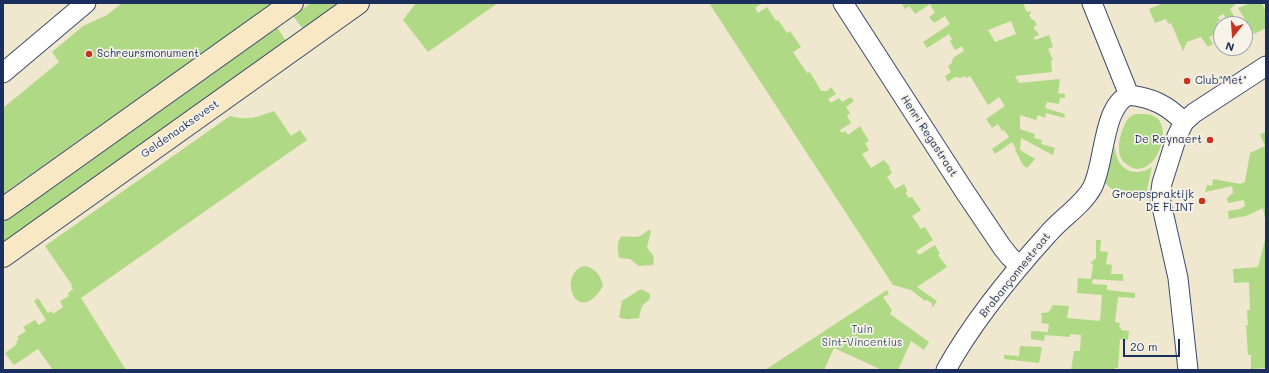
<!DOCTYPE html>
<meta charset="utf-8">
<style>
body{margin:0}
#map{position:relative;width:1269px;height:373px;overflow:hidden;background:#efe7ce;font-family:Mali,sans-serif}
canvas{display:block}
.frame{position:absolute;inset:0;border:4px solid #1b2f5e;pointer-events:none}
.north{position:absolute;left:1213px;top:16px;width:40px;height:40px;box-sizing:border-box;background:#f7f3e8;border:1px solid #9fa5b1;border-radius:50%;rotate:197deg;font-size:11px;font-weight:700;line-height:16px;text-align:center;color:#1b2f5e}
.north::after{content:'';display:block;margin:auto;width:14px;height:18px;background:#c8321e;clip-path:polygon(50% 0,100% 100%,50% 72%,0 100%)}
.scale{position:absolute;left:1123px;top:339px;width:57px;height:18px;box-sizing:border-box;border:2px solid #1b2f5e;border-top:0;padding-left:5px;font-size:12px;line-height:14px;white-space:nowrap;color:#1b2f5e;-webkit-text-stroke:3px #f7f3e8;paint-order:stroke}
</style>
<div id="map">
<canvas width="1269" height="373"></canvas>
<div class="frame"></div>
<div class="north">N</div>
<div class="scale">20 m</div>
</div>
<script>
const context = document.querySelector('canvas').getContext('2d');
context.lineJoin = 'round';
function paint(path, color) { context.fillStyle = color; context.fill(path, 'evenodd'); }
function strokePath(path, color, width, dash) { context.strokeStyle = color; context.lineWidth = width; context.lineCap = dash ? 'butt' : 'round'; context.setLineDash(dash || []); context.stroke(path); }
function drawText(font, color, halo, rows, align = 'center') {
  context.font = font + ' Mali,sans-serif'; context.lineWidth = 3.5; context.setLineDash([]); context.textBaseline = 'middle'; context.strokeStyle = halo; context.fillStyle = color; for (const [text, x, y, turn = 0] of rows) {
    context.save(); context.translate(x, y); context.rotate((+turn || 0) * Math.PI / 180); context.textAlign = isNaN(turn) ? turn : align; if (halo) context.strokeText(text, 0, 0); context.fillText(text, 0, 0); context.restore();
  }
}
const green = new Path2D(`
 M122,3H272L3,194V108L59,62L52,52L83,26L107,15Z
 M311,3H339L303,29L293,16Z
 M416,3H498L428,52L403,20Z
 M709,3H762L755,8L758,13L767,7L776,21L778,20L787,33L790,31L801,47L793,52L807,73L810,72L821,91H827L831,87L836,94L828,99L831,103L839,98L842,102L851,97L854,101L846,107L850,113L847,116L851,123L840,130L842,133L845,131L848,135L860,126L869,141L865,143L869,150L862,154L871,168L884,160L890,167L889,168L892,173L887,177L895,189L904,184L907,190L906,194L909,198L912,197L921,210L912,216L921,229L925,227L933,240L916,251L919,255L935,245L940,254L938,255L947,267L917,287L937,301L933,307L931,306L933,304L927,300L925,301L911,290L893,285Z
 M904,3H1023L1027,12L1030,11L1031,13L1029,15L1032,20H1034L1037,25L1034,27L1035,31H1037L1039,35L1034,37L1035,40L1049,35L1053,47L1048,49L1053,60L1051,61L1052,72L1015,76L1019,83L1060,79L1058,93L1065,94V98H1060L1059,104L1047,102L1045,108L1065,114L1064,118L1046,113L1045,118L1038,115L1036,120L1020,115V129L1035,134L1034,138L1042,140L1041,144L1055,148L1053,155L1021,138L1020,150L1035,159L1027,168L1023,165L1015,150L1016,149L1012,142L995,154L992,149L1009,137L1004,130L1002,131L998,124L992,128L986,119L1005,106L999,97L988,105L970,76L966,78L964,76L960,78L955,77L948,82L945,76L951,72L948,66L951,64L954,57L964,51L962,46L955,50L950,41L952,39L949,34L927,48L923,42L950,24L945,16L934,23L929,17L935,13L930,4L915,14L909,6L905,9L902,4ZM1011,21L1016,34L995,42L988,30Z
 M1161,3H1235L1236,4L1230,9L1238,23L1230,24L1223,14L1218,17L1220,20L1217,22L1221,29V39L1217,33L1209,37L1213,44L1208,47L1201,37L1187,42L1183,51L1171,23L1168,24L1166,19L1155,23L1149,9L1161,4Z
 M1250,3H1262L1266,12V28L1254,34L1238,8Z
 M277,27L286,41L3,242V222Z
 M274,111L291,136L300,130L307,140L81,298L126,370H53L38,349L14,365L5,353L17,344L16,342L19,339L17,337L26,331L23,327L35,320L39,325L46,320L34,301L38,298L48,313L51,311L53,314L63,307L60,301L69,296L68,293L73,289L71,286L72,285L45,246L230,116C248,121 257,117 274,111Z
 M1136,114C1143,114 1151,113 1157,118C1174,132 1151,188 1124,162C1114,153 1121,128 1128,119C1130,116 1133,115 1136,114Z
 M1266,132V224L1263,208L1246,216L1229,219L1228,211L1240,209L1245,206L1244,200L1228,203L1227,198L1233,193L1232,186L1205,192L1207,185L1212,186L1213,179L1240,184L1245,182L1250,153L1265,146L1260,134Z
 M1115,146C1115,168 1133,179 1152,167L1146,195L1114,191L1104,182Z
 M648,230L651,231L647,247C651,256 656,252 653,265L639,266L630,259L619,258C618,251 616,243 621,237C633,235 637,241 648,230Z
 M1266,236V368L1251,369V355H1248L1246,325H1248L1247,310H1250L1249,282L1234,283L1233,269L1258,267Z
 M1096,240H1101L1100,251L1108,252L1106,264L1112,265L1111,274H1123V281L1093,279L1092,284L1107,285V290L1135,293V298L1118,297L1115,322L1120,323L1119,327L1121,328V330L1129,331L1128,340L1120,339L1118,368H1115L1114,370H1071L1074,351H1080L1081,335L1070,334V337L1045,335L1044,341L1031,339V331L1048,332L1049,324L1041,323L1042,316L1041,315V313H1045L1046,312L1048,313L1053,305L1069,306L1067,318L1100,321L1102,295L1077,293L1078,278L1091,279L1093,264L1090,263L1096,258Z
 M584,266C595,267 601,276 603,286C576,330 557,273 584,266Z
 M641,289L650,294C650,301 648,300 643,305C641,308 640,314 639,318C632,318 624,321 619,317L622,301Z
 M887,290L889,294L883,297L892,310L890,314L929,342L924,350L911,341L898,370H882L834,348L824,370H765Z
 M1020,346L1042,347L1039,363L1004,359V355L1019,356Z`);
const minor = new Path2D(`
 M843,3L965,192L1002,247L1010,257L1020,266
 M1092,3L1129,95
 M3,73L86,3
 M946,370C973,321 1010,276 1048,234C1061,218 1082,206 1092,188C1105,165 1102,106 1129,95C1153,98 1167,105 1184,122
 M1188,370L1178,278L1160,198L1162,183L1177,136L1184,122L1194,113L1266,66`);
const secondary = new Path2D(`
 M3,209L292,3
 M3,256L358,3`);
const markers = [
 [89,54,4,"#c8321e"],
 [1187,81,4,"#c8321e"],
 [1210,140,4,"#c8321e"],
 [1202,201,4,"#c8321e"]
];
const poiNames = [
 ["Schreursmonument",97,54],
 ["Club\"Met\"",1195,81],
 ["De Reynaert",1202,140,"right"],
 ["Groepspraktijk",1194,195,"right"],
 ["DE FLINT",1194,208,"right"]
];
const streetNames = [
 ["Geldenaaksevest",180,129,-35],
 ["Henri Regastraat",929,136,57],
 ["Brabançonnestraat",1015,275,-51]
];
const parkNames = [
 ["Tuin",862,330],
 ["Sint-Vincentius",862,343]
];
paint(green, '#afd985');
strokePath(minor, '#3b4b6f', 21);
strokePath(secondary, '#3b4b6f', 24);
strokePath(minor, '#fff', 19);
strokePath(secondary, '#f8e8c3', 22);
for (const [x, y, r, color] of markers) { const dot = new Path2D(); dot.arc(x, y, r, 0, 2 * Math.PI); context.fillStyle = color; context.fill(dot); strokePath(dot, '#f7f3e8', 1.5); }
drawText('11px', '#1b2f5e', '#f7f3e8', poiNames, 'left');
drawText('11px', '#1b2f5e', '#f7f3e8', streetNames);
drawText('11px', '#405a68', '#f7f3e8', parkNames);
</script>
